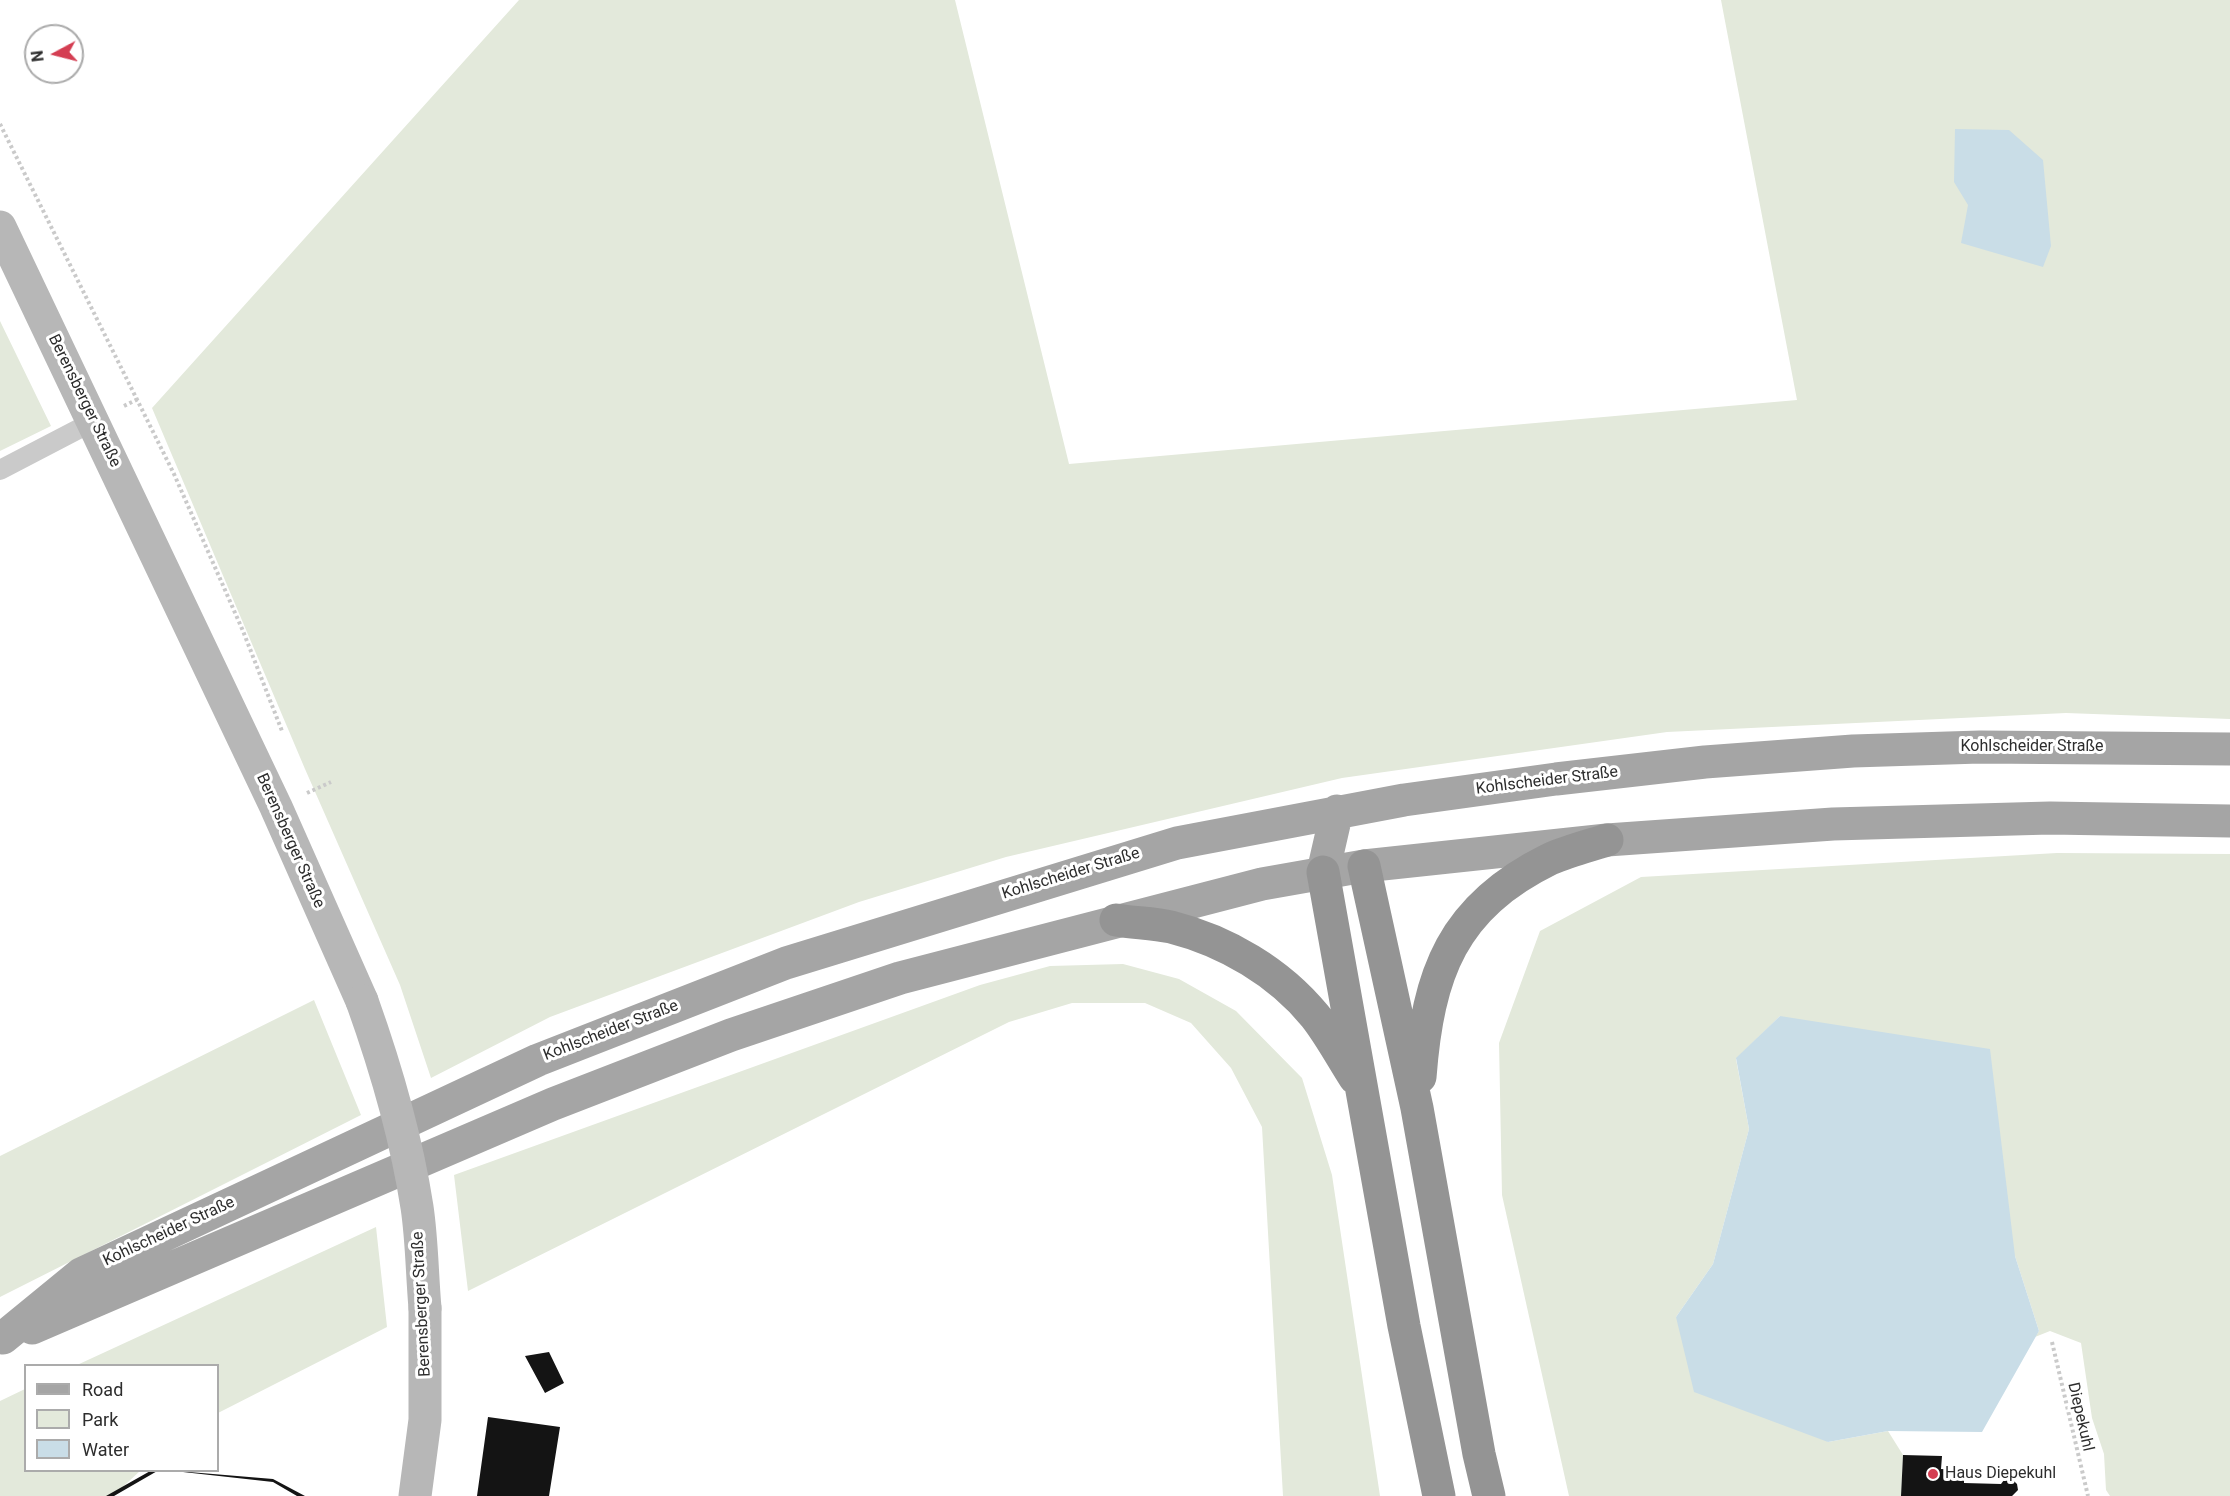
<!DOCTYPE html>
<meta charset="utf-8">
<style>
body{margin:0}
#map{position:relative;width:2230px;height:1496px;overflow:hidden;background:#fff;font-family:Roboto,sans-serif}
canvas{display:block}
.legend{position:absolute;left:24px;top:1364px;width:195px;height:108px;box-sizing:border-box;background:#fff;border:2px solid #ababab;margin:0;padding:8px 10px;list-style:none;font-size:18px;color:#2d2d2d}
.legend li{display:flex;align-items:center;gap:12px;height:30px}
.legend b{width:30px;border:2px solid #ababab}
.north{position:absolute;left:24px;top:24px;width:60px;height:60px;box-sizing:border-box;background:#fff;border:2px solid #ababab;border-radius:50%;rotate:263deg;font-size:16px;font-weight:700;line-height:24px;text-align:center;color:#2d2d2d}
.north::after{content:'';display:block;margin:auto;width:21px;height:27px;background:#d43e52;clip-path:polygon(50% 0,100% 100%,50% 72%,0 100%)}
</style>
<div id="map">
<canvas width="2230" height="1496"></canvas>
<ul class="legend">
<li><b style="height:8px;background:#a5a5a5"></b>Road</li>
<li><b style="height:16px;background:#e3e9db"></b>Park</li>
<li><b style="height:16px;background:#c9dde7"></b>Water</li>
</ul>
<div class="north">N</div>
</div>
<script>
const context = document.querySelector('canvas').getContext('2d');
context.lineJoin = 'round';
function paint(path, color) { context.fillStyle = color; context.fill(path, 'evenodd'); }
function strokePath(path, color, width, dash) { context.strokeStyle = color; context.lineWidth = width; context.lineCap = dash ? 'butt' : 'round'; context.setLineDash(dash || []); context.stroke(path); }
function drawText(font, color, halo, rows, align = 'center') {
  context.font = font + ' Roboto,sans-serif'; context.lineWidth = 6; context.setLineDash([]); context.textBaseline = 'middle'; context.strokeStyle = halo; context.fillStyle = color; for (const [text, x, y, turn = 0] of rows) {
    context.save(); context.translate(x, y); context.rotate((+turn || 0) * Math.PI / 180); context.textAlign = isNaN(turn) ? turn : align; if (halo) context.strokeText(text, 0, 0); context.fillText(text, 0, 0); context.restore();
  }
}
const green = new Path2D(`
 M519,0H955L1069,464L1797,400L1721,0H2230V719L2066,713L1667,732L1342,778L1006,857L859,902L550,1017L431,1078L400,985L305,769L152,408Z
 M0,321L51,426L0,451Z
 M2057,853L2230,854V1496H2110L2106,1490L2104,1454L2092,1418L2081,1343L2050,1331L2035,1337L2039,1331L2015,1256L1780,1016L1736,1059L1749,1129L1713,1264L1676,1317L1828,1442L1888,1431L1903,1455L1901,1496H1569L1502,1195L1499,1043L1540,931L1641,877Z
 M1123,964L1179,979L1236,1011L1302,1078L1332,1175L1380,1496H1283L1262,1127L1231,1068L1191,1023L1145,1003H1072L1009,1022L468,1291L454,1175L980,985L1050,966Z
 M314,1000L361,1115L0,1297V1156Z
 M376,1227L387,1327L218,1413V1366L77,1365Z
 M25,1389L26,1470L140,1471L113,1496H0V1401Z`);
const water = new Path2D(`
 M1955,129L2009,130L2043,160L2051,246L2043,267L1961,243L1968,205L1954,182Z
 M1780,1016L1990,1049L2015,1256L2039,1331L1982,1432L1888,1431L1828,1442L1694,1392L1676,1317L1713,1264L1749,1129L1736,1058Z`);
const building = new Path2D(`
 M549,1352L564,1383L545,1393L525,1356Z
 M488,1417L560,1427L549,1496H477Z
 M1903,1455L1942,1456L1941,1469L1964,1470V1483L2001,1484L2004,1480L2011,1478L2017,1484L2018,1490L2012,1496H1901Z
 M152,1470H159L114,1496H106Z
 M165,1470L273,1479L305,1496H297L273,1482Z`);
const path = new Path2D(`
 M0,124L174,474L243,631L282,731
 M124,406L138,399
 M307,793L331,782
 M2052,1342L2088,1496`);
const lane = new Path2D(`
 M0,470L94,421`);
const secondary = new Path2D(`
 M0,227L276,807L362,1001
 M415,1496L425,1420V1308`);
const primary = new Path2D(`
 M1323,872L1337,811
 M32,1328L553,1104L731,1035L900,978L1262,884L1364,866L1607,840L1833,824L2050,818L2230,821
 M3,1338L81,1274L538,1060L786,963L1177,843L1404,800L1556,779L1705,762L1853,751L1980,747L2230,749`);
const highway = new Path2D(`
 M1364,866L1417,1108L1479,1454L1489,1496
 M1323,872L1404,1326L1439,1496
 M1116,920C1134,923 1154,923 1171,927C1226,941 1279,972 1315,1016C1330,1035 1342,1058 1355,1078
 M1420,1077C1428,973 1452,907 1550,859C1568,851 1588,846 1607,840`);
const secondaryBridge = new Path2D(`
 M362,1001C386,1068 406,1136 417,1207C422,1240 422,1274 425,1308`);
const markers = [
 [1933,1474,6,"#d43e52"]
];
const streetNames = [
 ["Berensberger Straße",84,401,64],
 ["Kohlscheider Straße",2032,747],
 ["Kohlscheider Straße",1547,781,-7],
 ["Berensberger Straße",290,841,66],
 ["Kohlscheider Straße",1071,874,-17],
 ["Kohlscheider Straße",611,1031,-21],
 ["Kohlscheider Straße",169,1232,-25],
 ["Berensberger Straße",422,1304,-93],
 ["Diepekuhl",2080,1417,77]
];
const poiNames = [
 ["Haus Diepekuhl",1945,1474]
];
paint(green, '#e3e9db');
paint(water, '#c9dde7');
paint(building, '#141414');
strokePath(path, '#cacaca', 4, [3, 3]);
strokePath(lane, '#cacaca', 20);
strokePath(secondary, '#b7b7b7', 33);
strokePath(primary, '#a5a5a5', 33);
strokePath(highway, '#949494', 33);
strokePath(secondaryBridge, '#b7b7b7', 33);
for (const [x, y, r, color] of markers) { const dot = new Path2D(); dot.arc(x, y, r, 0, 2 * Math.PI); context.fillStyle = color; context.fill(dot); strokePath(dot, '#fff', 2); }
drawText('16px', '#2d2d2d', '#fff', streetNames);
drawText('16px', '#2d2d2d', '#fff', poiNames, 'left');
</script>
